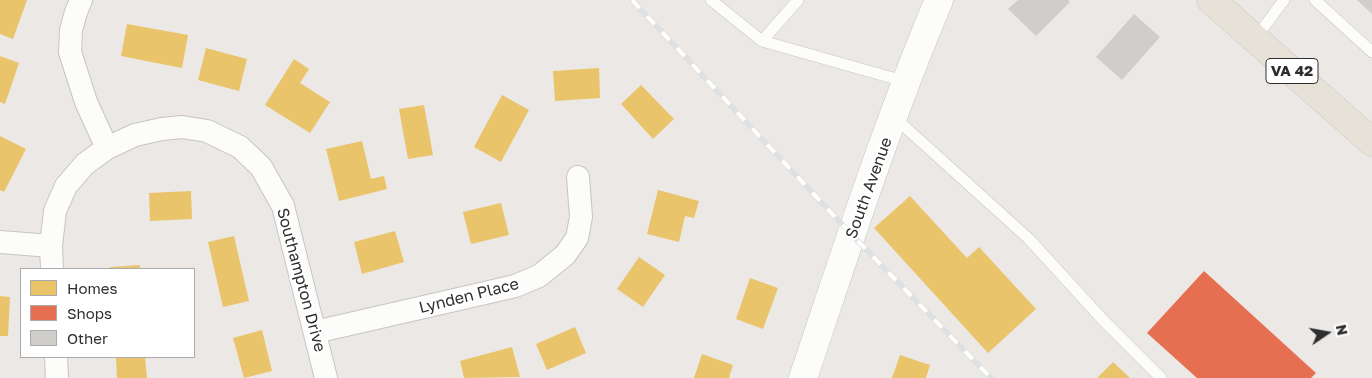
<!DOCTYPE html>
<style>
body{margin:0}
#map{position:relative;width:1372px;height:378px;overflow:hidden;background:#ebe8e5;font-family:"Golos Text",sans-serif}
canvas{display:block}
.legend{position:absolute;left:20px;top:268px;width:175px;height:90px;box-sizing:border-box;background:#fff;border:1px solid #ababab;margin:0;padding:6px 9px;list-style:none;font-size:15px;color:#2e2e2e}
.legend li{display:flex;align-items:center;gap:10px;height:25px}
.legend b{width:25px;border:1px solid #ababab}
.north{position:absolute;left:1302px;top:308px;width:50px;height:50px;-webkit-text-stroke:4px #fff;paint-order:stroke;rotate:78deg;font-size:14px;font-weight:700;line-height:20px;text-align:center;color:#2e2e2e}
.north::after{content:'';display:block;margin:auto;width:18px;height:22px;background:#2e2e2e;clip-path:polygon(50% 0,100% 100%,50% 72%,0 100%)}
</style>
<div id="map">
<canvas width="1372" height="378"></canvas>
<ul class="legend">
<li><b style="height:14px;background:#e9c46a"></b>Homes</li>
<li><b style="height:14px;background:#e76f51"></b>Shops</li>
<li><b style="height:14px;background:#d0cecb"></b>Other</li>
</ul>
<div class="north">N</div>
</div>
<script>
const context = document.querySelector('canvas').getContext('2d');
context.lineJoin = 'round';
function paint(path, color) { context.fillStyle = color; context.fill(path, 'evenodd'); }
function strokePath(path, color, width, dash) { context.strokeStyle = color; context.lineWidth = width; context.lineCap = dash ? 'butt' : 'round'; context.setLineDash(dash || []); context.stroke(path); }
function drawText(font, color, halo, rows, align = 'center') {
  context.font = font + ' "Golos Text",sans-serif'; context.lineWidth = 5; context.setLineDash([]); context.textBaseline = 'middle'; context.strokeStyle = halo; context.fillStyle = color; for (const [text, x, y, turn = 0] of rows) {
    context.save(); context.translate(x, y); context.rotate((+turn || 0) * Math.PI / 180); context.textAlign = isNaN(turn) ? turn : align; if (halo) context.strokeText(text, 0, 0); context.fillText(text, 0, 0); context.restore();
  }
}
const homes = new Path2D(`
 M0,0H27L13,39L0,34Z
 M127,24L188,35L182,68L121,56Z
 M206,48L247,59L239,91L198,80Z
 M0,56L19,63L5,104L0,102Z
 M294,59L309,69L300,83L330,102L310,133L265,105Z
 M599,68L600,98L555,101L553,71Z
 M641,85L674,119L653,139L621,104Z
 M502,95L529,110L501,162L474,147Z
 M424,105L433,155L408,159L399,109Z
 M0,136L26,149L4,192L0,190Z
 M362,141L371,179L384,176L387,189L339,201L326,149Z
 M658,190L699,201L694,218L685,216L679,242L647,234Z
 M191,191L192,219L150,221L149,193Z
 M910,196L967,258L979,247L1036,309L988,353L874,228Z
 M501,203L509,235L471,244L463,212Z
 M395,231L404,262L362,274L354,242Z
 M234,236L249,301L223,307L208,242Z
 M639,257L665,275L643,307L617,289Z
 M140,265V269H110V267Z
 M750,278L778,288L763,329L736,319Z
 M0,296L10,297L8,336H0Z
 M575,327L586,353L547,370L536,344Z
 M262,330L272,371L244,378L233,338Z
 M512,347L520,377L464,378L460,361Z
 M702,354L733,365L729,378H694Z
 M900,355L930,365L926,378H892Z
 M116,357H145L147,378H117Z
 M1113,362L1130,378H1097Z`);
const shops = new Path2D(`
 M1204,271L1316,373L1311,378H1197L1147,333Z`);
const building = new Path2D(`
 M1018,0H1068L1070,2L1036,36L1008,9Z
 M1357,0H1372V14Z
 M1134,14L1160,37L1122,80L1096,57Z`);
const lane = new Path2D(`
 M711,0L762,41
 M798,0L762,41L907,82
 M1315,0L1372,52
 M1255,39L1284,0
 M894,117L1029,239L1103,320L1161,378`);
const street = new Path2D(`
 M81,0L76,12L71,30L70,52L86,102L107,148
 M0,242L51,246
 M52,269L51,246L55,211L66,186L85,164L107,148L135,135L162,129L182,127L207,131L240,147L261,167L283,206L326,378
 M315,332L485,293L515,286L539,276L565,255L577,238L581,217L578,177
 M56,357L57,378`);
const secondary = new Path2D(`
 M803,378C846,251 887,123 939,0`);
const primary = new Path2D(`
 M1211,0L1372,142`);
const rail = new Path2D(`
 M632,0L852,235L991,378`);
const shields = [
 [1292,71,52]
];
const shieldNames = [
 ["VA 42",1292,71]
];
const streetNames = [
 ["South Avenue",869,188,-70],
 ["Southampton Drive",301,280,75],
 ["Lynden Place",469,296,-14]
];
paint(homes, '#e9c46a');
paint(shops, '#e76f51');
paint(building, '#d0cecb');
strokePath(lane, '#c6c5c4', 12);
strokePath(street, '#c6c5c4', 24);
strokePath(secondary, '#c6c5c4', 29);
strokePath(primary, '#c6c5c4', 29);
strokePath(lane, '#fcfcfb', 11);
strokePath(street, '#fcfcfb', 22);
strokePath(secondary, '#fcfcfb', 28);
strokePath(primary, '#e6e2d7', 28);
strokePath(rail, '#dfe0e1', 5.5);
strokePath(rail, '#fff', 4, [11]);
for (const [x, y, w] of shields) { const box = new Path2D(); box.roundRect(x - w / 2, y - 12.5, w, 25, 4); context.fillStyle = '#fff'; context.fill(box); strokePath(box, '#2e2e2e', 1); }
drawText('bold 15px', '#2e2e2e', null, shieldNames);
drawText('16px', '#2e2e2e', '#fff', streetNames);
</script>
